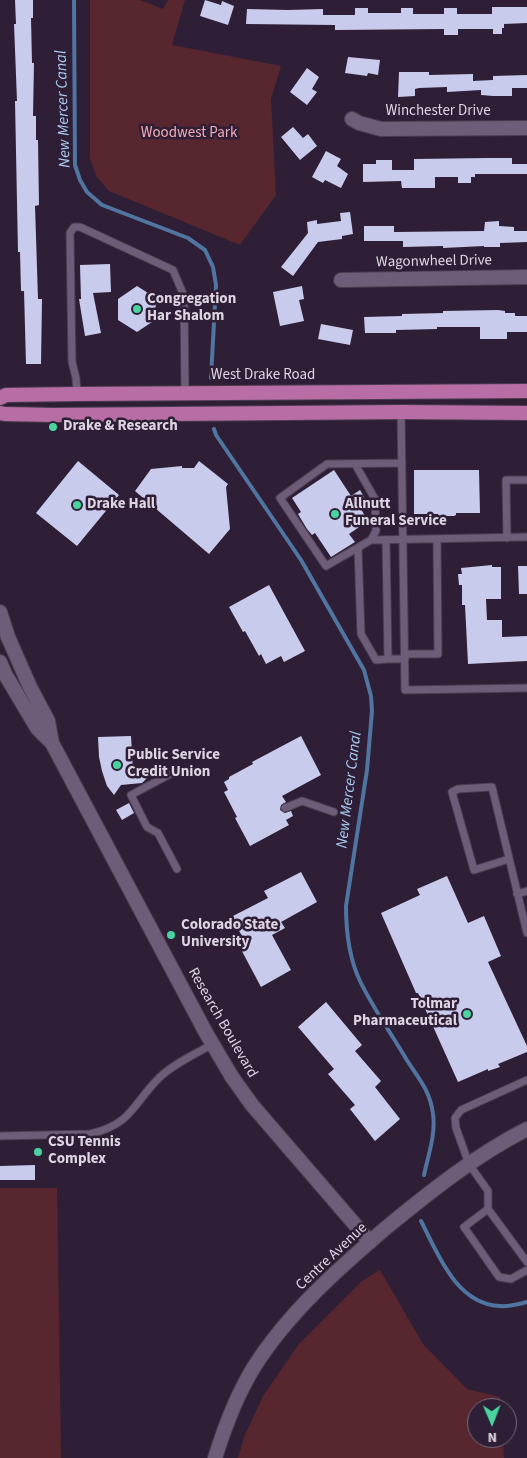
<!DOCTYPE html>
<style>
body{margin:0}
#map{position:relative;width:527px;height:1458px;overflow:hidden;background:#2e1f36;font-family:"Source Sans 3",sans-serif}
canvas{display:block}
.north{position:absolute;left:467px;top:1398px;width:50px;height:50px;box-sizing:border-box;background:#2e1f36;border:1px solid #74687c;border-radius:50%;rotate:179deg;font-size:14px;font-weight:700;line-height:20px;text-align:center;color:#ded5e4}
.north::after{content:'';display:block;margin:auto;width:18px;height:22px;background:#47d49e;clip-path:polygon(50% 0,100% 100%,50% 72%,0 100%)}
</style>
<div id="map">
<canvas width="527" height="1458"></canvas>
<div class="north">N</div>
</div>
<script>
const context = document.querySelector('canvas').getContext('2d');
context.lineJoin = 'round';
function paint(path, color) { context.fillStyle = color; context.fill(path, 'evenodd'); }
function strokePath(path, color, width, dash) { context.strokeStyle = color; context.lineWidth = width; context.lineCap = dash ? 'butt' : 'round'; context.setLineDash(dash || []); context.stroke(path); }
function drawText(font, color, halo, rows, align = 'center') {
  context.font = font + ' "Source Sans 3",sans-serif'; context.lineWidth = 5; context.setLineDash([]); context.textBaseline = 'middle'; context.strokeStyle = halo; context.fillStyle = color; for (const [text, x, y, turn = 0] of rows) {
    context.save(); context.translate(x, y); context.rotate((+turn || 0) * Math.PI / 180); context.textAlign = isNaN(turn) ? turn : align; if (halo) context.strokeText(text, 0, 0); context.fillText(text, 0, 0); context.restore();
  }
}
const green = new Path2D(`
 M90,0H140L163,9L168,0H185L172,45L281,66L271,99L276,195L240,245L109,191L96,176L90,158Z
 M0,1188H57L61,1458H0Z
 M380,1270L423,1344L467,1389L500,1397L501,1408H477V1438H503L504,1458H238L245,1435L263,1396L299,1344L362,1281Z`);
const stream = new Path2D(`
 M74,0L75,165L80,180L87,192L102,205L188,238L205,250L213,267L216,285L211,378
 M214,429L216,435L301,560L364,670L371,696L372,711L367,770L346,906C346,931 349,958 360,981C372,1006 390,1032 405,1057C417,1077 430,1089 433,1114C436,1134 428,1156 424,1175
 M421,1221C438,1254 456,1304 500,1306C509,1307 519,1304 527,1302`);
const building = new Path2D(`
 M15,0H33V18H31L32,63H34L33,116H36V140H38L39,205L35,206L38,299H42L41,364H26L24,291H21L20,252H18L15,101H17L14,24H16Z
 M205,0L221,5L222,1L234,6L228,25L200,16Z
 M492,7H527V23L504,24V28H502V34H493V29H458V35H444V29L335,30V25L246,24L247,9L288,10L323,9V15H355V8H368V13H401V8H413V14H444V8H457V14H492Z
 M348,57L380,60L378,75L368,73L367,76L345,73Z
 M307,68L319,77L312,89L317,92L307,105L290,92Z
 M399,72H429V75L473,74V81L493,80V76L527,75V88H512V96H493L481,95V90L447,92V87L419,88L415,89V96L398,97Z
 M293,127L303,138L308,134L317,146L300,160L281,137Z
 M326,151L341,159L337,166L348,174L341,188L325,180L323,183L312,177Z
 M489,158H512V164H527V174H475V177H471V183H458V177H435V188H402L401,181L363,182V164H376V160H392V170H414V159Z
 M350,212L353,234L342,236V239L318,242L293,276L281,267L308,233L307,222L317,220V224L341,221L340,213Z
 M499,221V226L514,227V231H527V242L500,243V247H484V246L443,248V246L403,247V241H364V226H394V232L484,231L485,222Z
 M110,264L111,292L93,293L101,333L85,336L79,299H81L80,265Z
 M137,286L156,298L155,320L137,332L118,320V299Z
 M302,286L304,299L299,300L304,321L280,326L273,292Z
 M498,310L505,311V313H515V316H527V332H507V339H480V327H437V329L396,330V333H365L364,317L402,316V314L443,313V311Z
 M321,324L353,330L350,345L318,339Z
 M78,461L119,495L77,546L36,513Z
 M199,461L228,484L226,487L230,529L209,554L135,491L151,469L182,466V468H194Z
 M334,470L351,496L360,490L368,504L361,509L368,521L349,534L355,542L331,557L315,533L312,535L307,529L298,514L301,512L292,498Z
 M414,470H479L480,513H456V515L454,516H439L438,514H414Z
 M492,565V567H501V599H486L487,620H502V637L527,636V661L468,664L465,605H462V585H459L458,574H462L461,568Z
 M518,566H527V594H519Z
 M269,585L305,651L284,662L281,656L266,664L261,654L259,656L245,631L243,632L229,607Z
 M131,736L133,771L147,770V778L142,783L121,785L114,795L107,786L102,771L99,757L98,737Z
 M301,736L321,775L282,796L286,802L281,805L280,810L285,813L291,811L293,816L286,820L289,825L250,846L235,818L237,817L224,792L228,790L224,782L229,779V777L253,764L252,762Z
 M129,803L134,813L122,820L116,810Z
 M301,872L317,902L281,922L285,928L272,935L291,970L261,987L236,940L242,936L231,917L268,898L264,891Z
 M447,876L468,923L484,916L501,956L488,962L527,1046V1052L498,1064L500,1067L488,1071V1069L458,1082L418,993H416L381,913L420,895L417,889Z
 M326,1002L362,1045L355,1051L381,1081L375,1087L400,1119L375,1141L350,1109L355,1105L328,1074L334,1069L298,1027Z
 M35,1165V1180H0V1166Z`);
const service = new Path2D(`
 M77,394L76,378L72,362L70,233L74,227H80L173,270L184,296L185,393
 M401,412L405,690L527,688
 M402,463L327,464L280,498L326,566L371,540L527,537
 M355,464L375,499L376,531L371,540
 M507,538L506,480H527
 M358,548L361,634L376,660L388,659L386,540
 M405,654H438L437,539
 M388,659H405
 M176,771L131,795L147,827L158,833L177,869
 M285,808L302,801L334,812
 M509,859L474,870L452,792L458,789L492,787L527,933
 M517,894L527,891
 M527,1080L461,1110L455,1118L456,1128L469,1164L488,1191V1209L527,1262
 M0,1136L90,1134C133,1124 133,1103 160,1077C175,1063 195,1054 213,1044
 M488,1209L464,1227L499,1277L511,1279L527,1270`);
const minor = new Path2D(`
 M352,119L359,123L381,129L527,128
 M341,280L527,277
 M0,612L8,637L30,687L48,721L52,743
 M0,662L5,674L37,728L52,743L206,1033L232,1077L252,1105L370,1242`);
const tertiary = new Path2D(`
 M215,1458C225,1426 236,1396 254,1367C288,1313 339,1268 387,1227C431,1191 476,1155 527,1129`);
const primary = new Path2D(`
 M0,398L6,395L77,394L527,391
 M0,413L5,414L53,415L401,412L527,413`);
const markers = [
 [137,309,5,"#47d49e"],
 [53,427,5,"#47d49e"],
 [77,505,5,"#47d49e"],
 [335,514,5,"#47d49e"],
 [117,765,5,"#47d49e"],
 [171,935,5,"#47d49e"],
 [467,1014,5,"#47d49e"],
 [38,1152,5,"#47d49e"]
];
const streetNames = [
 ["Winchester Drive",438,112],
 ["Wagonwheel Drive",434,262,-1],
 ["West Drake Road",263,376],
 ["Research Boulevard",222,1023,60],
 ["Centre Avenue",332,1257,-43]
];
const parkNames = [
 ["Woodwest Park",189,134]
];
const poiNames = [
 ["Congregation",147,300],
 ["Har Shalom",147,317],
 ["Drake & Research",63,427],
 ["Drake Hall",87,505],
 ["Allnutt",345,505],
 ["Funeral Service",345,522],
 ["Public Service",127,756],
 ["Credit Union",127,773],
 ["Colorado State",181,926],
 ["University",181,943],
 ["Tolmar",457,1005,"right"],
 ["Pharmaceutical",457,1022,"right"],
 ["CSU Tennis",48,1143],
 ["Complex",48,1160]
];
const waterNames = [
 ["New Mercer Canal",64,109,-92],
 ["New Mercer Canal",350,790,-83]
];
paint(green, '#58262e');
strokePath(stream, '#5075a0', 4);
paint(building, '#c9cbec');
strokePath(service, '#4a3d51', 9);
strokePath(minor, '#4a3d51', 16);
strokePath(tertiary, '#4a3d51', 16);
strokePath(primary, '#4a3d51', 16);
strokePath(service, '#6e5d78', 7);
strokePath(minor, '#6e5d78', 14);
strokePath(tertiary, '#6e5d78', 14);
strokePath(primary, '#b86da4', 14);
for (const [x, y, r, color] of markers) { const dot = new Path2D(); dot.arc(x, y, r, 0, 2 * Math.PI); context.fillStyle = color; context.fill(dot); strokePath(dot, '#2e1f36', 2); }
drawText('15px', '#ded5e4', '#2e1f36', streetNames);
drawText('15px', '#f5abb3', '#2e1f36', parkNames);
drawText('bold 15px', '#ded5e4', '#2e1f36', poiNames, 'left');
drawText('italic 16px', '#aacbf2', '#2e1f36', waterNames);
</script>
